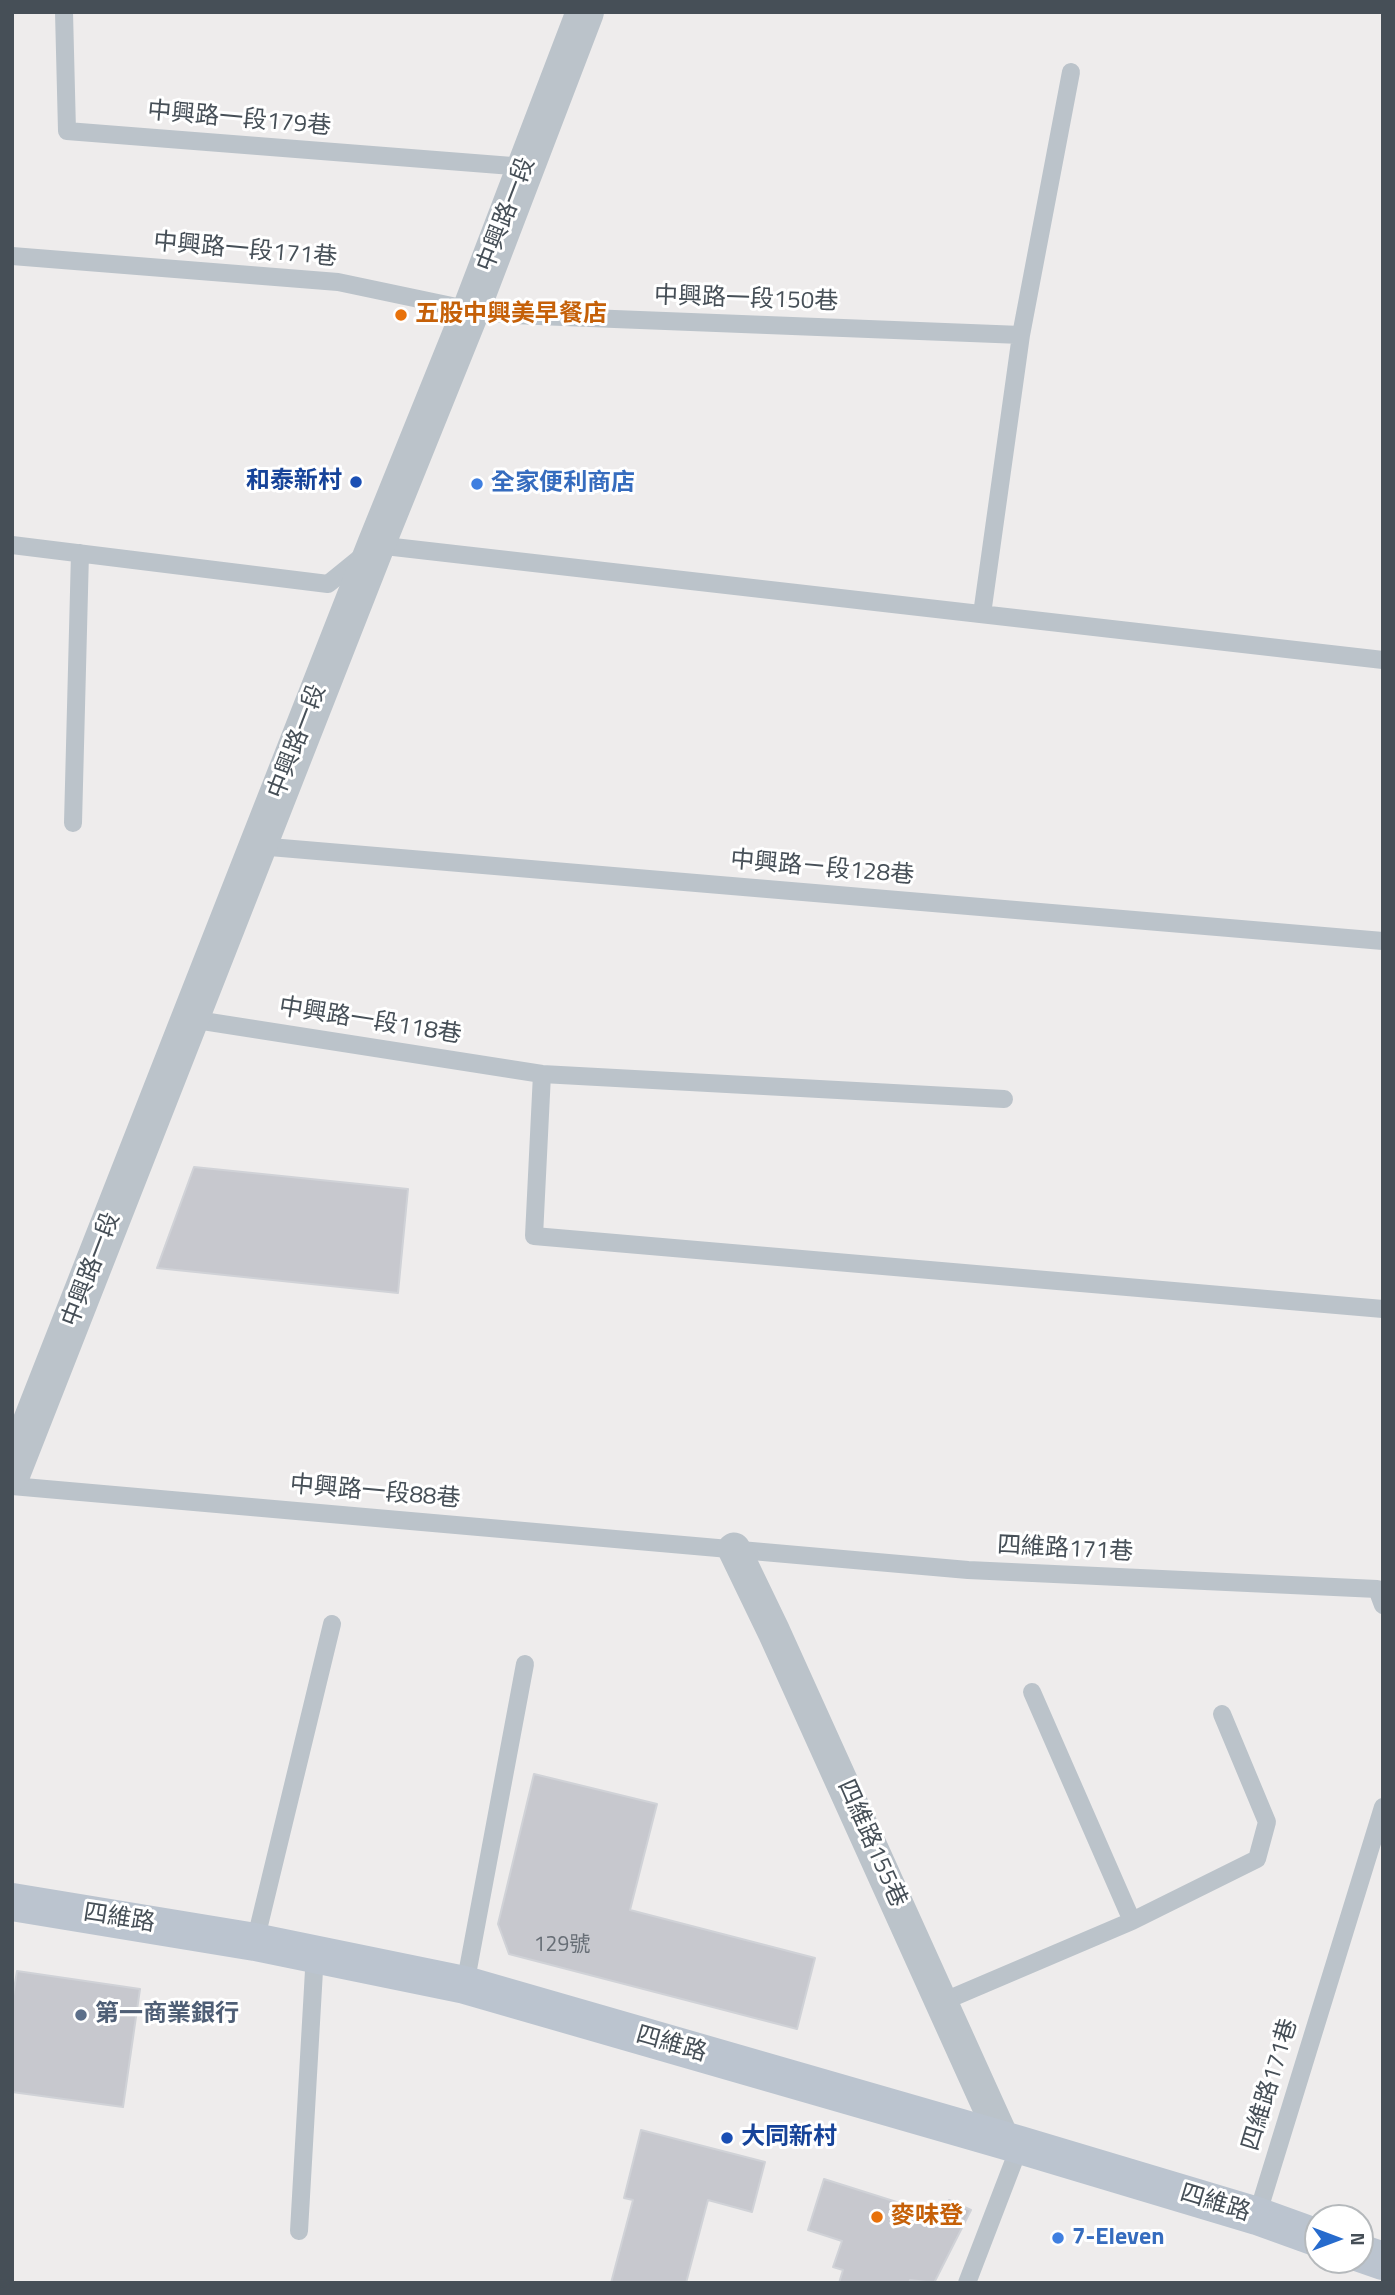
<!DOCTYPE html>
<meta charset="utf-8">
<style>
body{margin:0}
#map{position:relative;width:1395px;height:2295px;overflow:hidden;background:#eeecec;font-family:"Titillium Web",sans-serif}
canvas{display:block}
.frame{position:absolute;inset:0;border:14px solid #464f57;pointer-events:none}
.north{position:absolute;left:1304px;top:2204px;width:70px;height:70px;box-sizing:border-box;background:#fff;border:2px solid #b5b9bc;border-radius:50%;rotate:90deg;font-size:19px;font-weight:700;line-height:28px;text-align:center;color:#464f57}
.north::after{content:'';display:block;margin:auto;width:24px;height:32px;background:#276bcd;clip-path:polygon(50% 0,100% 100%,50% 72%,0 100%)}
</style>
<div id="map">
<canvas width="1395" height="2295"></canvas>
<div class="frame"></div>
<div class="north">N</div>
</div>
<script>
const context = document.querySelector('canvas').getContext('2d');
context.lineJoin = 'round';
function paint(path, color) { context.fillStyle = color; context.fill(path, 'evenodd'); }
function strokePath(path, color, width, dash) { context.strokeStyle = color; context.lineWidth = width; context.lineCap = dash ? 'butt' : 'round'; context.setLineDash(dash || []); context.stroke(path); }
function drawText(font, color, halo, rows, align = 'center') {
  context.font = font + ' "Titillium Web","Noto Sans TC",sans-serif'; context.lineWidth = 6; context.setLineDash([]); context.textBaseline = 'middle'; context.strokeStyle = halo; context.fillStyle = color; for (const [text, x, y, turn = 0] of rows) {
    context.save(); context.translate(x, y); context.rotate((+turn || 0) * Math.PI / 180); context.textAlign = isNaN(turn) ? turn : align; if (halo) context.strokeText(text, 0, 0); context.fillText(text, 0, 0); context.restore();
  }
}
const building = new Path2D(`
 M194,1167L408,1189L398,1293L157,1268Z
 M534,1774L657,1804L630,1910L815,1958L797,2029L509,1954L498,1924Z
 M17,1971L140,1989L123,2107L12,2092V2002Z
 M641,2130L765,2162L752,2212L708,2200L686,2283H611L633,2200L624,2198Z
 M824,2179L944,2217L949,2200L971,2210L934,2283L910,2280L909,2283H839L843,2270L833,2267L842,2241L808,2230Z`);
const service = new Path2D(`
 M64,12L67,131L525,167
 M12,256L338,282L471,310L513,315L1021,335
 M12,545L328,584L376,545L1383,660
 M982,614L1021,335L1071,72
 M73,823L80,553
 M258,846L1383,941
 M190,1019L542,1074L1004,1099
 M542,1074L534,1236L1383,1309
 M12,1486L968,1570L1377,1589L1383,1605
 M1032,1692L1132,1921
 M255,1942L332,1624
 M465,1985L525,1664
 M942,2002L1132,1921L1257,1859L1267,1822L1222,1714
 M1257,2216L1383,1807
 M299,2231L315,1953
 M967,2283L1020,2145`);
const minor = new Path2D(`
 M734,1549L774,1632L1004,2141`);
const tertiary = new Path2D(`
 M12,1472L376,545L471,310L585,12`);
const secondary = new Path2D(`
 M12,1902L255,1942L465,1985L1020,2145L1257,2216L1318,2238
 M1360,2253L1383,2261`);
const markers = [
 [401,315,7,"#e8710a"],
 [356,482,7,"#1a4fb4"],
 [477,484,7,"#3f7fe0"],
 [81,2015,7,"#5c6f8a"],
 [727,2138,7,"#1a4fb4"],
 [877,2217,7,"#e8710a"],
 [1058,2238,7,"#3f7fe0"]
];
const numberNames = [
 ["129號",562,1946]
];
const streetNames = [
 ["中興路一段179巷",239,120,5],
 ["中興路一段",507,215,-69],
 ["中興路一段171巷",245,251,5],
 ["中興路一段150巷",746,300,2],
 ["中興路一段",298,742,-69],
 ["中興路ㄧ段128巷",822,869,5],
 ["中興路一段118巷",370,1022,9],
 ["中興路一段",92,1270,-69],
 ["中興路一段88巷",375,1493,5],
 ["四維路171巷",1065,1550,3],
 ["四維路155巷",871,1844,66],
 ["四維路",119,1919,9],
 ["四維路",671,2045,16],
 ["四維路171巷",1271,2085,-73],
 ["四維路",1215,2204,17]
];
const foodNames = [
 ["五股中興美早餐店",415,315],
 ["麥味登",891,2217]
];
const transitNames = [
 ["和泰新村",342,482],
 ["大同新村",741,2138,"left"]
];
const shopNames = [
 ["全家便利商店",491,484],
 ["7-Eleven",1072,2238]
];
const serviceNames = [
 ["第一商業銀行",95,2015]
];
paint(building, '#c7c8ce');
strokePath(building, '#d0d2d7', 2);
strokePath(service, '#bbc3ca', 18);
strokePath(minor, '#bbc3ca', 33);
strokePath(tertiary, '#bbc3ca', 38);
strokePath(secondary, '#bbc4cf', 38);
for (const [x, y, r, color] of markers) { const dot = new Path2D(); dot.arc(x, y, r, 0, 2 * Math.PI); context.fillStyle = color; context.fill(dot); strokePath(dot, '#fff', 2.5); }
drawText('21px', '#666d75', null, numberNames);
drawText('24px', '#464f57', '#fff', streetNames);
drawText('bold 24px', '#c56008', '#fff', foodNames, 'left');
drawText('bold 24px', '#164399', '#fff', transitNames, 'right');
drawText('bold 24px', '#366cbe', '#fff', shopNames, 'left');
drawText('bold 24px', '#4e5e75', '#fff', serviceNames, 'left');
</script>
